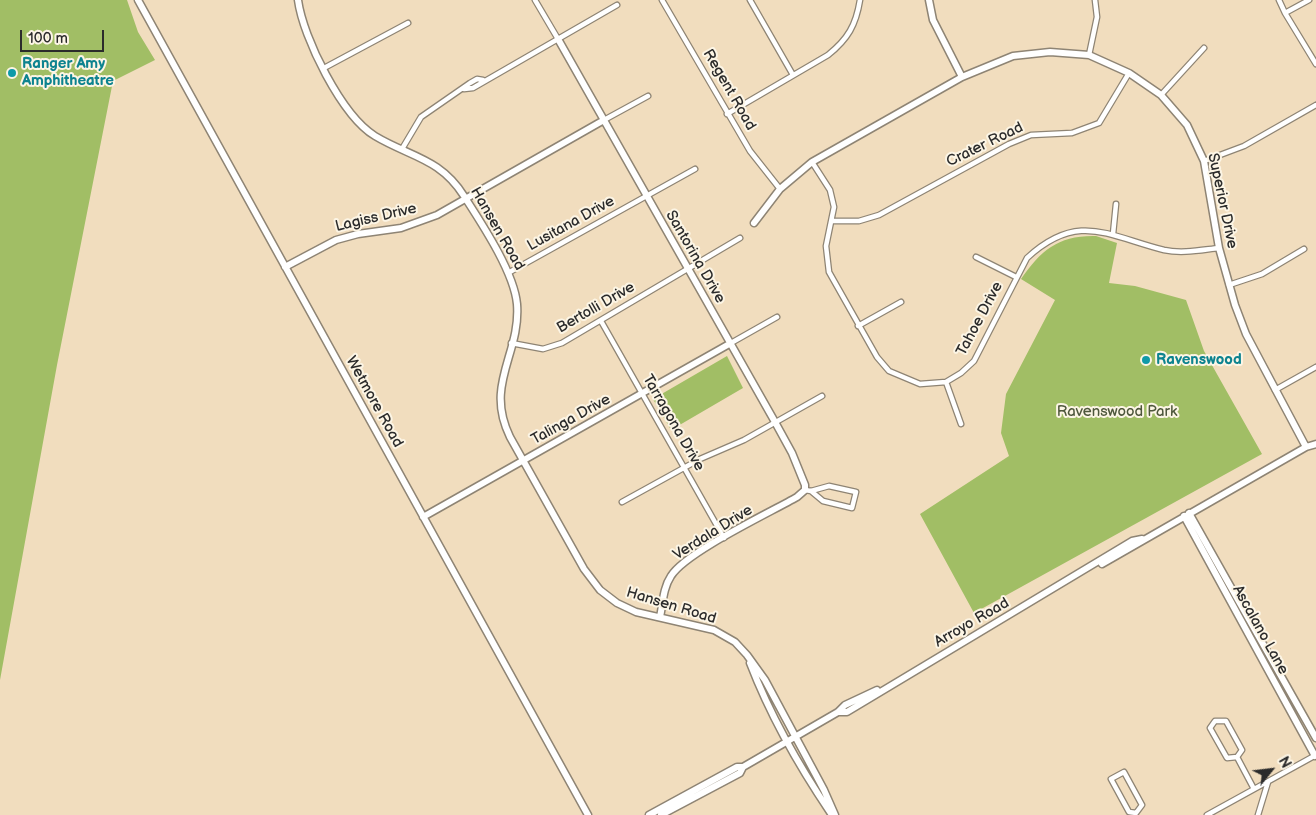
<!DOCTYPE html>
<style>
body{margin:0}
#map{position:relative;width:1316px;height:815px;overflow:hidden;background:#f1ddbe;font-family:"Balsamiq Sans",sans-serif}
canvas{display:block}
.north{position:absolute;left:1246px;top:745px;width:50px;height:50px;-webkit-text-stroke:4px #fcf5e5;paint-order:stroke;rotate:61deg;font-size:14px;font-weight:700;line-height:20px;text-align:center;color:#2b2b2b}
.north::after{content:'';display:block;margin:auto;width:18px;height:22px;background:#2b2b2b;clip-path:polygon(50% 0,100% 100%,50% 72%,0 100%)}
.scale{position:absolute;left:20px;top:30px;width:84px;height:22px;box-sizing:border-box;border:2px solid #2b2b2b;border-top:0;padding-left:6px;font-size:15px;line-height:18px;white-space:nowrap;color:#2b2b2b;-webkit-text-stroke:4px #fcf5e5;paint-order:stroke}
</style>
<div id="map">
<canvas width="1316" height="815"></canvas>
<div class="north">N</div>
<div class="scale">100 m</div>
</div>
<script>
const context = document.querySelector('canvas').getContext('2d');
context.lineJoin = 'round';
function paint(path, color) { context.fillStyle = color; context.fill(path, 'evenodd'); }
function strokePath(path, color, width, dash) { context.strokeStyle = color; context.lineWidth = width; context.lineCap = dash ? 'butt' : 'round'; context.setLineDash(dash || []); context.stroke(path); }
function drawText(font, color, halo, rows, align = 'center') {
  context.font = font + ' "Balsamiq Sans",sans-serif'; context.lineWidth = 4; context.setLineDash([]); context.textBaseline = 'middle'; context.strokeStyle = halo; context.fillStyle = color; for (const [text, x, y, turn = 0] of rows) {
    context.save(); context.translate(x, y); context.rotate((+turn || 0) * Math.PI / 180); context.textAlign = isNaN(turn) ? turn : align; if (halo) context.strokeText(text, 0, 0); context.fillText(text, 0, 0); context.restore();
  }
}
const green = new Path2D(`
 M0,0H127L138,32L155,60L113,81L57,365L0,680Z
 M1096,236L1117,243L1109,283L1135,286L1186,300L1204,351L1262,454L974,613L920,514L1009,456L1001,433L1006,394L1055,300L1021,279C1041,250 1059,235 1096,236Z
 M727,356L743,388L671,430L653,399Z`);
const street = new Path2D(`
 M535,0L558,39
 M662,0L750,151L780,189
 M750,0L793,75
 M1279,0L1285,13L1316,64
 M1285,13L1309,0
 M1089,55L1097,17L1095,0
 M324,68L408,23
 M464,89L473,88L617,5
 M1161,95L1204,48
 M727,114L828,55C848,39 856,25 860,0
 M604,120L648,96
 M402,149L421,117L470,83L477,79L483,80
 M1204,161L1244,146L1316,105
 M812,162L830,190L834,207L826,246L829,272L877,357L889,371L920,384L946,382L961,373L974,361L1027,258C1078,211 1108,236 1164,250C1182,254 1201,250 1219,248
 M832,221H859L879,215L1009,144L1031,135L1072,133L1099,123L1129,73
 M1113,234L1116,204
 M976,257L1016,277
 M508,273L695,169
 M1229,285L1262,274L1304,249
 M601,321L724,538
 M858,326L901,302
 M511,343L543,349L562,343L740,238
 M731,343L777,317
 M946,382L961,424
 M1275,390L1316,367
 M805,490L811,491L829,486L856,492L852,508L823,501L811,491
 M622,502L700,459L744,440L822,396
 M1237,757L1242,750L1226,721H1215L1210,728L1227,758L1237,757L1254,789
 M1124,772L1142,805L1136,813L1129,812L1111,779Z
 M1207,815L1316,755
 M1258,815L1268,782`);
const secondary = new Path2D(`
 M138,0L588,815
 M298,0C303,38 342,116 375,136C410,157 440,158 464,196C482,224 514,272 517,304C521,354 484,384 510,437L584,569L600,590L617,603L636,612L714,630L735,642L747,655L765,680L824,790L835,815
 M929,0L933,20L962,77
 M558,39L775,422L792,453L805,485V490L797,497C769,513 686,552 671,576C663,588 663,603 660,617
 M754,223L780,189L812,162L962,77L1013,56L1050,52L1089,55L1129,73L1161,95L1187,125L1204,161L1219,248L1235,305L1246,334L1306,447
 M285,267L336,240L358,234L401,228L437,215L604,120
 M1189,513L1316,738
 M1184,516L1315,756
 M423,517L731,343
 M1102,564L1306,447L1316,444
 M750,663C770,715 800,768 832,815
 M838,712H847L1132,541L1142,539
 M649,815L737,767H743
 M661,815L740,773L743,767L838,712L845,705L877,690`);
const markers = [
 [12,73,5,"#0f9aa8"],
 [1146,360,5,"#0f9aa8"]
];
const cultureNames = [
 ["Ranger Amy",22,64],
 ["Amphitheatre",22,81],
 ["Ravenswood",1156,360]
];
const streetNames = [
 ["Regent Road",729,90,60],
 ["Crater Road",985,145,-26],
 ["Superior Drive",1222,201,78],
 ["Lagiss Drive",376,218,-13],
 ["Lusitana Drive",571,224,-29],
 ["Hansen Road",497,229,60],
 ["Santorina Drive",695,257,60],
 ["Bertolli Drive",596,308,-30],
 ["Tahoe Drive",980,319,-62],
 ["Wetmore Road",374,402,61],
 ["Talinga Drive",571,420,-29],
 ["Tarragona Drive",673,423,60],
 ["Verdala Drive",713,533,-32],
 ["Hansen Road",671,606,17],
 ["Arroyo Road",972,623,-30],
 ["Ascalano Lane",1260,630,61]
];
const parkNames = [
 ["Ravenswood Park",1117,412]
];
paint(green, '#a1be65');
strokePath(street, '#8e8474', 7);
strokePath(secondary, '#8e8474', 9);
strokePath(street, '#fff', 4.5);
strokePath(secondary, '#fff', 6);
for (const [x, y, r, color] of markers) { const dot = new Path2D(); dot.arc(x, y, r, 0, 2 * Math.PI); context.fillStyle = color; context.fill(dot); strokePath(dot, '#fcf5e5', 2); }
drawText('bold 15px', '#0d838f', '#fcf5e5', cultureNames, 'left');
drawText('15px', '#2b2b2b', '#fcf5e5', streetNames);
drawText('15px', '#4e573c', '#fcf5e5', parkNames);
</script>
